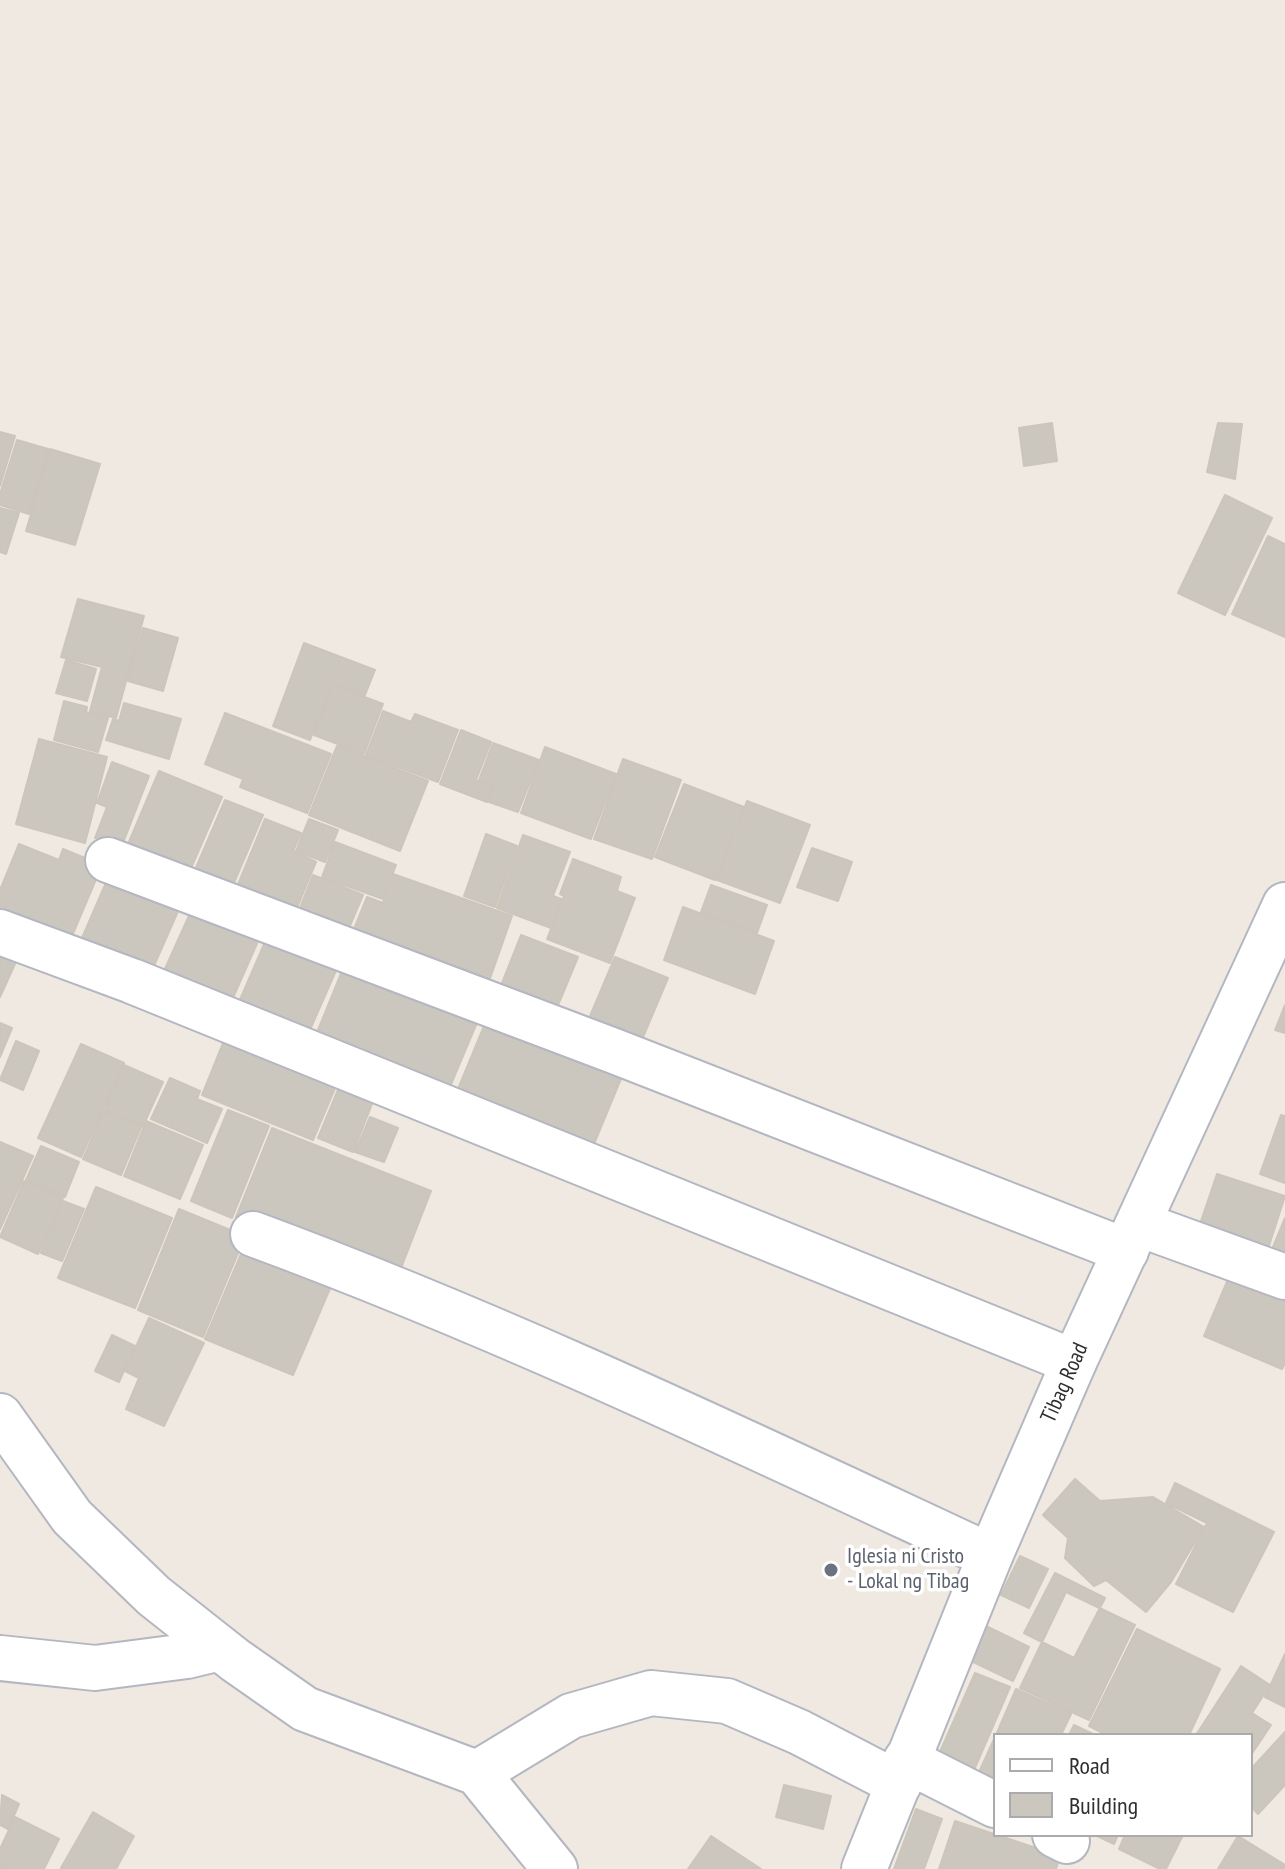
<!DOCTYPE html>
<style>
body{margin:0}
#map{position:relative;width:1285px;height:1869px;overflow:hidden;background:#efe9e1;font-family:"PT Sans Narrow",sans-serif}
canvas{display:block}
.legend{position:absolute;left:993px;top:1733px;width:260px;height:104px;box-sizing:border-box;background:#fff;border:2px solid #ababab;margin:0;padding:10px 14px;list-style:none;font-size:24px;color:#2e2e2e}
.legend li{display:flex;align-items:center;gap:16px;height:40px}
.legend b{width:40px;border:2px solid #ababab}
</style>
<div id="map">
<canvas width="1285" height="1869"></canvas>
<ul class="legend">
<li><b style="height:10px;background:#fff"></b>Road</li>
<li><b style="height:22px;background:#cbc7bf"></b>Building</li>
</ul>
</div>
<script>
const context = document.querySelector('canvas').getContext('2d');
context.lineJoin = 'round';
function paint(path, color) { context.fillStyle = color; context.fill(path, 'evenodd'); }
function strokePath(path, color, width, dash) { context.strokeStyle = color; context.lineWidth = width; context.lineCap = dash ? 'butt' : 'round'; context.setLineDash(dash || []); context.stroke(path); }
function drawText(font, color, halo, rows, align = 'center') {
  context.font = font + ' "PT Sans Narrow",sans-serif'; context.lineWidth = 7; context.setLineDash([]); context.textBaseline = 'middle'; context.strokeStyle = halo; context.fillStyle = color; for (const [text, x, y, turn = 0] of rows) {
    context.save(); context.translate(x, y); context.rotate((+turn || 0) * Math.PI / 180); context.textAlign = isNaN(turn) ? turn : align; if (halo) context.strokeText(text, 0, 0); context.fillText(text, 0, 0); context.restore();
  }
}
const building = new Path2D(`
 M1052,423L1057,461L1024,466L1019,428Z
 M1218,423L1242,424L1235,479L1207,472Z
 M0,432L15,436L0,486Z
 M17,440L48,449L29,514L0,505V494Z
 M50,449L100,464L75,545L26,531Z
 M1225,495L1272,518L1225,615L1178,593Z
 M0,508L19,513L6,554L0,552Z
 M1268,536L1285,544V637L1232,614Z
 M78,599L144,616L116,718L90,711L102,667L61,657Z
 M143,628L178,638L163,691L128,681Z
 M304,643L375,670L365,695L332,683L310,740L273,726Z
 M66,660L96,669L87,701L56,693Z
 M333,685L383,704L364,754L314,735Z
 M64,701L87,707L86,712L108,718L98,752L54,740Z
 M124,703L181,719L169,759L106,740L113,719L119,721Z
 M383,711L411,722L415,714L458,730L438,782L366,755Z
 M225,713L331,754L307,813L240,787L243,779L205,764Z
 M461,730L491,742L476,780L493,786L487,802L440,784Z
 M39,739L107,757L85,843L16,824Z
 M493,743L539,760L518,812L489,802L495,785L479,780Z
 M337,746L428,781L400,851L309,815Z
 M545,747L616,774L591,839L521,813Z
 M623,759L681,780L652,859L594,839Z
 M112,762L149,776L121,848L95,838L107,807L97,803Z
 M159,771L222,797L188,875L126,849Z
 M684,784L744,807L715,880L655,857Z
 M225,800L263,815L230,892L192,877Z
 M747,801L810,825L780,903L717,880Z
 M265,819L301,833L293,851L316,862L291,922L232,899Z
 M309,819L338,830L325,862L296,851Z
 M486,834L517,846L495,907L464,896Z
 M523,835L570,852L553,896L561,899L551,928L497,908Z
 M335,842L396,865L383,899L322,877Z
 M19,844L59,860L63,849L102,865L72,936L0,907V890Z
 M812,848L852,862L838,901L797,887Z
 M573,859L621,877L617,891L635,898L610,963L547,939L564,896L560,894Z
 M393,874L512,916L487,987L350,939L367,897L383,903Z
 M313,875L363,895L343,942L294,923Z
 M108,878L179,909L153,968L82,938Z
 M711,885L767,905L757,933L701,912Z
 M683,907L774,941L755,994L664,960Z
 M192,909L259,939L232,1000L164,971Z
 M268,935L338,966L309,1032L239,1002Z
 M521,935L578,957L556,1010L500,988Z
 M0,946L19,955L0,997Z
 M615,957L668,978L638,1049L585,1028Z
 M347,959L481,1013L449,1089L316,1035Z
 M1285,1005V1033L1275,1030Z
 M489,1014L625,1069L594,1144L458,1089Z
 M0,1023L12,1028L0,1057Z
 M229,1028L341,1074L313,1140L202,1095Z
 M16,1041L39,1051L23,1090L0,1080Z
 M81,1044L124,1063L81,1157L38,1138Z
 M124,1065L163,1082L143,1126L105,1110Z
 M170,1078L200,1091L197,1099L222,1109L207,1143L151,1119Z
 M342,1080L376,1094L353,1152L318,1138Z
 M228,1110L269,1126L232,1218L191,1201Z
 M104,1111L141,1127L121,1175L83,1159Z
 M1281,1115L1285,1116V1183L1260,1174Z
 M370,1117L398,1128L384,1162L355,1152Z
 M146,1121L203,1145L180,1199L124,1176Z
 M272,1128L431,1191L396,1281L236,1217Z
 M0,1142L33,1156L0,1229Z
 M41,1146L79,1162L65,1197L26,1180Z
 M1217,1174L1285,1196L1266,1255L1197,1233Z
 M24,1181L63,1198L38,1254L0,1237Z
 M96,1187L172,1218L135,1308L58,1278Z
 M63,1201L84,1209L62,1261L41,1253Z
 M179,1209L245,1236L203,1337L138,1310Z
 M1285,1218V1258L1271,1252Z
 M249,1235L337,1272L293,1375L205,1339Z
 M1232,1270L1285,1293V1363L1282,1369L1204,1336Z
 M149,1318L204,1343L164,1426L126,1409L139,1378L125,1371Z
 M112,1335L135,1346L119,1382L95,1371Z
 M1075,1479L1100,1501L1153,1497L1204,1527L1171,1582L1146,1612L1106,1580L1094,1586L1065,1558L1068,1538L1043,1515Z
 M1175,1483L1274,1532L1233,1612L1176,1584L1207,1523L1166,1503Z
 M1020,1556L1048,1569L1029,1608L1001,1595Z
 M1055,1573L1105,1598L1074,1658L1024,1633Z
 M1066,1592L1135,1625L1089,1720L1020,1688Z
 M986,1626L1029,1647L1013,1681L969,1660Z
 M1137,1629L1220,1669L1189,1735H1107L1089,1726Z
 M1285,1654V1707L1265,1697Z
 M1241,1666L1270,1685L1252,1713L1271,1725L1251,1755V1735H1196Z
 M975,1673L1010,1687L971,1777L935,1763Z
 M1016,1689L1071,1714L1061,1735H996Z
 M1074,1725L1095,1735H1069Z
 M1285,1732V1785L1258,1814L1251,1807V1769Z
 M995,1737V1789L975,1781Z
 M784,1785L831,1796L823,1829L776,1817Z
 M2,1795L19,1804L8,1829L0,1825Z
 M916,1809L942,1819L924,1869H894Z
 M93,1812L134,1836L116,1869H63L61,1868Z
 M15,1817L59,1839L44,1869H0V1849Z
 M955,1821L1060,1856L1056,1869H939Z
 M1095,1835H1118L1114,1844Z
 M1125,1835H1183L1166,1869H1160L1119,1849Z
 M711,1836L761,1869H688Z
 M1238,1836L1285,1865V1869H1218Z`);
const street = new Path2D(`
 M108,860L614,1051L1126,1251
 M0,932L132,981L1074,1362
 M1139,1224L1285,1277
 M253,1234C505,1327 747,1443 990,1556
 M0,1416L72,1517L154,1596L235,1660L305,1709L477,1773L571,1716L651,1693L727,1701L799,1732L899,1784
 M0,1658L95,1668L187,1656L220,1648
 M906,1760L995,1805
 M477,1773L555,1869
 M1055,1835L1067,1841`);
const secondary = new Path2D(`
 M864,1869L990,1556L1074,1362L1285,905`);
const markers = [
 [831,1570,8,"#6b7280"]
];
const streetNames = [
 ["Tibag Road",1065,1383,-66]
];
const worshipNames = [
 ["Iglesia ni Cristo",847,1557],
 ["- Lokal ng Tibag",847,1582]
];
paint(building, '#cbc7bf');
strokePath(building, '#cbc5ba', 2);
strokePath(street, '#b4b7c1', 48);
strokePath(secondary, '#b4b7c1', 48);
strokePath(street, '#fff', 44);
strokePath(secondary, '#fff', 44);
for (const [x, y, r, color] of markers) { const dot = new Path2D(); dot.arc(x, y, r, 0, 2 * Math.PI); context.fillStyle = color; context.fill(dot); strokePath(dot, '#fff', 3); }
drawText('22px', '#2e2e2e', '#fff', streetNames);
drawText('22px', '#5b616d', '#fff', worshipNames, 'left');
</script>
